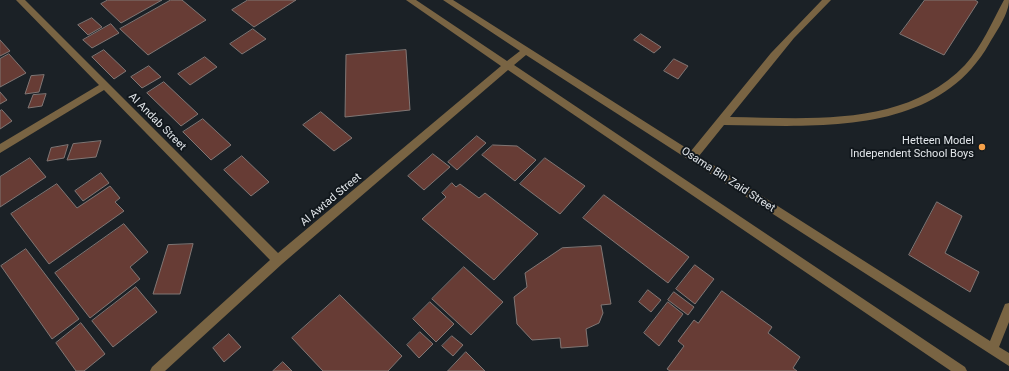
<!DOCTYPE html>
<style>
body{margin:0}
canvas{display:block;background:#1b2126}
</style>
<canvas width="1009" height="371"></canvas>
<script>
const context = document.querySelector('canvas').getContext('2d');
context.lineJoin = 'round';
function paint(path, color) { context.fillStyle = color; context.fill(path, 'evenodd'); }
function strokePath(path, color, width, dash) { context.strokeStyle = color; context.lineWidth = width; context.lineCap = dash ? 'butt' : 'round'; context.setLineDash(dash || []); context.stroke(path); }
function drawText(font, color, halo, rows, align = 'center') {
  context.font = font + ' Roboto,sans-serif'; context.lineWidth = 4; context.setLineDash([]); context.textBaseline = 'middle'; context.strokeStyle = halo; context.fillStyle = color; for (const [text, x, y, turn = 0] of rows) {
    context.save(); context.translate(x, y); context.rotate((+turn || 0) * Math.PI / 180); context.textAlign = isNaN(turn) ? turn : align; if (halo) context.strokeText(text, 0, 0); context.fillText(text, 0, 0); context.restore();
  }
}
const building = new Path2D(`
 M108,0H162L121,23L101,4Z
 M171,0H182L206,20L148,55L120,29Z
 M248,0H296L254,27L232,10Z
 M925,0H975L978,2L944,55L900,34Z
 M92,18L102,27L88,35L78,25Z
 M111,24L119,33L92,48L83,40Z
 M253,29L266,39L242,54L230,44Z
 M641,34L661,47L654,53L634,40Z
 M0,40L10,51L0,56Z
 M104,50L126,71L114,79L92,57Z
 M406,50L410,110L345,117L346,55Z
 M9,54L26,73L0,87V59Z
 M205,57L217,67L190,85L178,74Z
 M674,59L688,66L678,79L664,71Z
 M149,66L161,77L142,88L131,77Z
 M44,75L39,92L25,94L31,76Z
 M164,82L198,114L181,126L147,93Z
 M0,92L7,100L0,104Z
 M46,94L42,106L28,108L33,95Z
 M2,110L12,121L0,129V111Z
 M321,112L352,138L334,151L303,125Z
 M203,119L231,145L211,160L183,132Z
 M477,136L486,143L457,170L448,162Z
 M101,141L96,157L67,160L73,144Z
 M68,145L64,158L47,161L51,148Z
 M493,145L517,146L536,160L515,181L482,155Z
 M433,154L450,167L424,190L408,176Z
 M242,156L269,182L251,196L224,170Z
 M30,158L46,177L0,207V177Z
 M545,158L585,186L560,214L520,184Z
 M101,173L109,183L83,201L75,191Z
 M452,183L456,187L460,184L479,198L485,193L538,234L494,280L422,219L446,197L442,193Z
 M57,184L77,208L110,186L120,198L115,202L124,211L49,264L11,214Z
 M604,195L689,257L668,283L583,218Z
 M937,202L962,216L945,253L979,272L970,292L909,255Z
 M124,224L148,252L130,267L140,279L90,318L55,273Z
 M193,244L180,294H153L168,245Z
 M601,246L611,304L601,305L603,313L599,323L586,329L588,346L561,348L560,338L532,340L517,324L514,297L527,287L525,273L562,248Z
 M26,249L79,319L52,339L1,266Z
 M695,265L714,279L695,304L676,289Z
 M464,267L503,302L471,335L432,299Z
 M136,287L157,312L113,347L92,321Z
 M648,290L661,300L651,312L639,302Z
 M722,291L772,327L768,333L800,357L793,368L797,371H670L667,369L684,346L678,341L694,320L698,323Z
 M674,292L694,307L688,315L668,300Z
 M340,295L402,356L388,371H323L292,338Z
 M430,302L454,324L436,342L413,319Z
 M668,302L683,314L659,346L644,333Z
 M81,323L105,354L84,371H76L56,343Z
 M420,332L433,344L419,358L407,345Z
 M229,334L241,347L224,362L213,348Z
 M452,336L463,345L453,356L442,346Z
 M466,352L485,371H448Z
 M283,362L292,371H273Z`);
const minor = new Path2D(`
 M16,0H25L278,253L501,66L406,0H416L507,61L520,51L443,0H453L691,151L771,53L822,0H831L794,38L730,117C809,118 905,128 965,65C982,46 992,22 1004,0H1009C1009,14 996,32 989,44C936,137 816,126 724,125L699,156L990,341L1005,304L1009,303V322L999,347L1009,353V366L526,55L514,65L965,367L967,371H951L508,70L282,264L165,371H150L152,367L270,260L104,90L0,153V144L99,85Z`);
const markers = [
 [982,147,4,"#f7a149"]
];
const streetNames = [
 ["Al Andab Street",157,122,45],
 ["Osama Bin Zaid Street",728,180,33],
 ["Al Awtad Street",331,200,-40]
];
const poiNames = [
 ["Hetteen Model",974,141],
 ["Independent School Boys",974,154]
];
paint(building, '#673c35');
strokePath(building, '#807674', 1);
paint(minor, '#796443');
for (const [x, y, r, color] of markers) { const dot = new Path2D(); dot.arc(x, y, r, 0, 2 * Math.PI); context.fillStyle = color; context.fill(dot); strokePath(dot, '#12181d', 1.5); }
drawText('11px', '#e2e6ea', '#12181d', streetNames);
drawText('11px', '#e2e6ea', '#12181d', poiNames, 'right');
</script>
